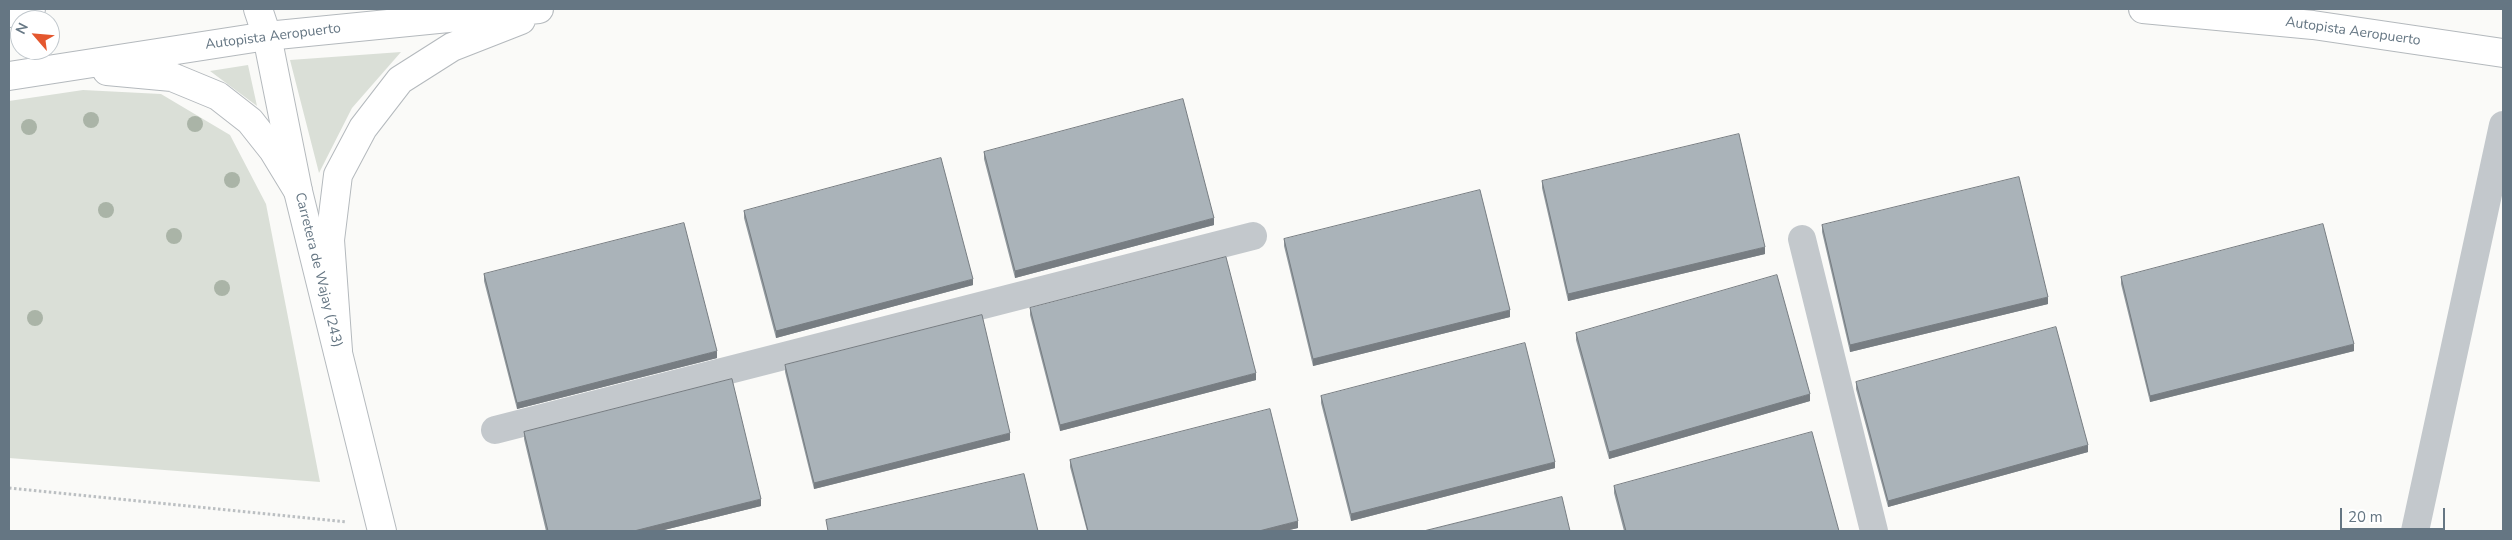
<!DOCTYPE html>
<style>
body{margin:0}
#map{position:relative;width:2512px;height:540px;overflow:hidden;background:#fafaf8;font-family:"Nunito Sans",sans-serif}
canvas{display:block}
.frame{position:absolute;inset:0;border:10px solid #657683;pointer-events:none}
.north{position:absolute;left:10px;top:10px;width:50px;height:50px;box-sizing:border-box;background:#fff;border:1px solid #c1c8cd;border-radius:50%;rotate:297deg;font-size:14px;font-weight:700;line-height:20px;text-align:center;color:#657683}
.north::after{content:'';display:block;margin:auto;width:18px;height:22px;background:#e4572e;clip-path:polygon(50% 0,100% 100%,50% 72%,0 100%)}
.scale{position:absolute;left:2340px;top:508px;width:105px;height:22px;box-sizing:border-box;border:2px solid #657683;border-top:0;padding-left:6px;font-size:15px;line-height:18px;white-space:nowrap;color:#657683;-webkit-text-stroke:4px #fff;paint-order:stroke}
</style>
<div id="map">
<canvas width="2512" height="540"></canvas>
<div class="frame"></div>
<div class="north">N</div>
<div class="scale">20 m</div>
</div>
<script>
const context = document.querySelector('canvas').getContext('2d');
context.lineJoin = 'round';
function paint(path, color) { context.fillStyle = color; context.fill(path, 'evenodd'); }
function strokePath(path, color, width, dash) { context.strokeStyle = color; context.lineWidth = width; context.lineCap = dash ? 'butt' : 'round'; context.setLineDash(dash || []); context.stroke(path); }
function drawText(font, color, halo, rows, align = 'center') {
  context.font = font + ' "Nunito Sans",sans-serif'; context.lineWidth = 5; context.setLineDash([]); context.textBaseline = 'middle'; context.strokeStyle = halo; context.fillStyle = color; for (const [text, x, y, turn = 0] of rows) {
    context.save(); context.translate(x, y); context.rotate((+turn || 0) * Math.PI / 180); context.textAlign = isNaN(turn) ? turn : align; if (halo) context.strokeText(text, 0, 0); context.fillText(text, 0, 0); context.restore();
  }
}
const green = new Path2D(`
 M401,52L352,108L319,173L290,60Z
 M248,65L257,106L210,71Z
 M83,90L161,94L230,135L266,204L320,482L9,458V101Z`);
const path = new Path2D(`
 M9,488L347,522`);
const minor = new Path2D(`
 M1802,239L1874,531
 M495,430L1253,236
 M2415,531L2503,125`);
const major = new Path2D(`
 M258,9L267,36L298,191L382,531`);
const highway = new Path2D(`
 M2143,9L2313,25L2503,53
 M9,13L31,9
 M107,71L172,77L218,96L250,121L273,150L298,191
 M9,76L267,36L539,9
 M338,351L330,240L338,175L363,128L400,80L452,47L521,20`);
const trees = [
 [91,120],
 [195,124],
 [29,127],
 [232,180],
 [106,210],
 [174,236],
 [222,288],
 [35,318]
];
const wall = new Path2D(`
 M984,152L1214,225L1015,278L984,159Z
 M1542,181L1765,254L1568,301L1542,188Z
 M744,211L973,285L776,338L744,218Z
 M1822,225L2048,304L1850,352L1822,232Z
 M1284,239L1510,317L1313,366L1284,246Z
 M484,274L717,358L517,409L484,281Z
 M2121,277L2354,351L2150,402L2121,284Z
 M1030,308L1256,380L1060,431L1030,315Z
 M1576,333L1810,401L1609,459L1576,340Z
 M785,365L1010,440L814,489L785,372Z
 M1856,382L2088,452L1888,507L1856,389Z
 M1321,396L1555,468L1351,521L1321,403Z
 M524,432L761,506L660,531H546L524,439Z
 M1070,460L1298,528L1285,531H1087L1070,467Z
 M1614,486L1839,531H1624L1614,493Z`);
const shadedWall = new Path2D(`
 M1214,218V225L1015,278V271Z
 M1765,247V254L1568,301V294Z
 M973,279V285L776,338V331Z
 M2048,297V304L1850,352V345Z
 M1510,310V317L1313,366V359Z
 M2354,344V351L2150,402V396Z
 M717,351V358L517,409V403Z
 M1256,373V380L1060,431V425Z
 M1810,394V401L1609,459V452Z
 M1010,433V440L814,489V483Z
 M2088,445V452L1888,507V501Z
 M1555,462V468L1351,521V514Z
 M761,499V506L660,531H634Z
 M1298,521V528L1285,531H1259Z`);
const building = new Path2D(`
 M1183,99L1214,218L1015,271L984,152Z
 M1739,134L1765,247L1568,294L1542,181Z
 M941,158L973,279L776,331L744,211Z
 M2019,177L2048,297L1850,345L1822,225Z
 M1480,190L1510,310L1313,359L1284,239Z
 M684,223L717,351L517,403L484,274Z
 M2323,224L2354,344L2150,396L2121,277Z
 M1226,257L1256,373L1060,425L1030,308Z
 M1777,275L1810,394L1609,452L1576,333Z
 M982,315L1010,433L814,483L785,365Z
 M2056,327L2088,445L1888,501L1856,382Z
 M1525,343L1555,462L1351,514L1321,396Z
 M732,379L761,499L634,531H548L524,432Z
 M1270,409L1298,521L1259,531H1088L1070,460Z
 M1812,432L1839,531H1626L1614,486Z
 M1024,474L1038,531H828L826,520Z
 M1562,497L1570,531H1424Z`);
const streetNames = [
 ["Autopista Aeropuerto",2353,32,8],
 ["Autopista Aeropuerto",273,37,-7],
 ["Carretera de Wajay (243)",318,270,76]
];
paint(green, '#dadfd7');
strokePath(major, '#b5babe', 30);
strokePath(highway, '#b4b9bd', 30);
strokePath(path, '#bbbfc2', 3, [2.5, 2.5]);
strokePath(minor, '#c3c8cc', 28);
strokePath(major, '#fff', 28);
strokePath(highway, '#fff', 28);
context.fillStyle = '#aab4a7';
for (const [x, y] of trees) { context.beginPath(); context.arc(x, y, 8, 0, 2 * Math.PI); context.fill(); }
paint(wall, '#929a9f');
paint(shadedWall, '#777d82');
paint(building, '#aab3b9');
strokePath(building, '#777d82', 1);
drawText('14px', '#657683', '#fff', streetNames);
</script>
